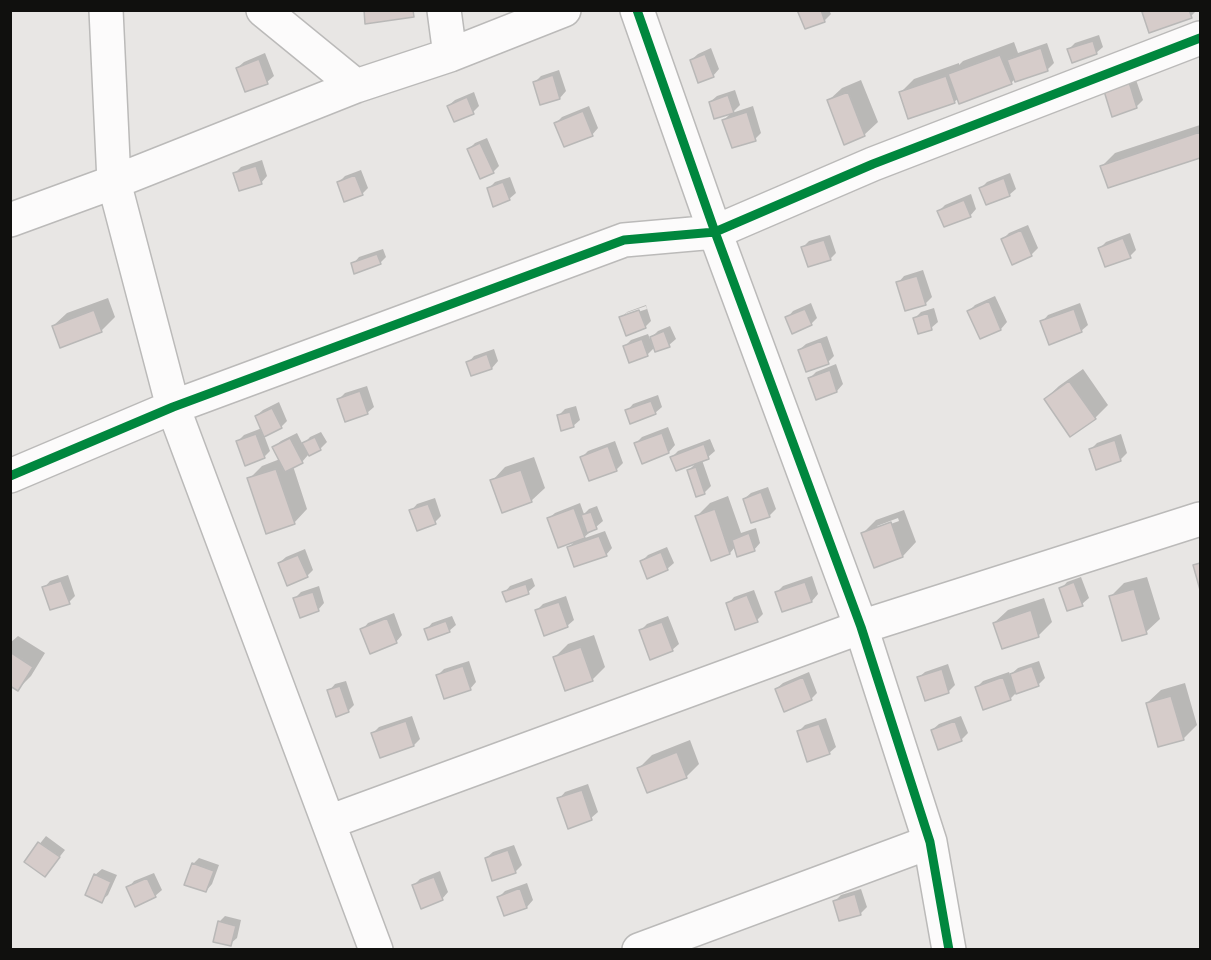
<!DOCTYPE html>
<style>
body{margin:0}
#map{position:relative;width:1211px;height:960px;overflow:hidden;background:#e8e6e4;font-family:"Libre Baskerville",serif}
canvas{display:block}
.frame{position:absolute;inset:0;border:12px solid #10100e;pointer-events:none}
</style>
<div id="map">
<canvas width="1211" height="960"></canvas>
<div class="frame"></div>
</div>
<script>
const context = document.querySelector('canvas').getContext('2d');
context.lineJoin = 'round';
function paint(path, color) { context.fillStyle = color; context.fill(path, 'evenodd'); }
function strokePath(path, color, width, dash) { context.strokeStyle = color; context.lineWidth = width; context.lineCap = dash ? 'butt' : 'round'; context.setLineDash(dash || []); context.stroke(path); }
const shadow = new Path2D(`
 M799,10H829L831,14L824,21Z
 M1146,10H1197L1191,16L1143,13Z
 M1099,35L1103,47L1096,53L1069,49L1075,43Z
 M1014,42L1018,53L1047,43L1054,63L1048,69L1015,80V79L1011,83L959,98L954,102L901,92L914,79L959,63V65L963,61Z
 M711,48L719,69L713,76L691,60L698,54Z
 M265,53L274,76L267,82L246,90L237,68L244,62Z
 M559,70L566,91L560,98L535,82L541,76Z
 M1135,77L1143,100L1137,106L1113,115L1112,86Z
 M861,80L878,122L864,135L828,101L842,88Z
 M735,90L740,105L732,113L753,106L761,133L755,139L724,120L732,112L710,102L717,96Z
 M474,92L479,106L473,112L448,106L455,100Z
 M589,106L598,128L592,135L556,123L562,117Z
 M1200,125V156L1109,187L1102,166L1115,153Z
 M487,138L499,166L493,172L469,149L475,143Z
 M262,160L267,176L261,183L235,173L241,167Z
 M361,170L368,188L362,194L338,183L345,176Z
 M1010,173L1016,189L1009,195L981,188L987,182Z
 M510,177L516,193L509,199L488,189L495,182Z
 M971,194L976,209L970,216L939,211L945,205Z
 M1028,225L1038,248L1031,255L1013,263L1003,239L1009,233Z
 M1130,233L1136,250L1130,256L1100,248L1106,242Z
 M830,235L836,253L830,259L803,247L809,241Z
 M383,249L386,257L380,263L353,264L359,257Z
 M923,270L932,297L925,304L898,283L904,276Z
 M995,296L1007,322L1001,329L980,338L969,311L975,305Z
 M108,298L115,317L101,331L53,326L67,313Z
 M811,303L817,318L811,324L787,318L793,311Z
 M1080,303L1088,325L1081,331L1042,322L1048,315Z
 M646,305L651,321L645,327L621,318L627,312ZM646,306L647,309L626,316V313Z
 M934,308L938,322L931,328L915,318L921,312Z
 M670,326L676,339L669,345L655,347L647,355L625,346L631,340L648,334L650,339L658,331Z
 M827,336L834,356L828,362L799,350L806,344Z
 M494,349L498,361L492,368L472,374L468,363L474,356Z
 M836,364L843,384L837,391L810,378L816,372Z
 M1083,369L1108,405L1095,418L1045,399L1059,386Z
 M367,386L374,407L367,413L339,399L345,393Z
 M658,395L662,407L655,413L627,411L633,404Z
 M279,402L287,421L281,427L264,435L270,451L264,457L238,441L244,435L262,428L256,416L263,410Z
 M576,406L580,420L573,426L559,415L565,409Z
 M668,427L675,445L669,452L643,462L636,443L642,437Z
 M321,432L327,442L320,449L308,455L302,462L293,466L307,509L294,523L249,479L262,466L280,459L274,447L281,441L297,433L303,445L310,437Z
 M1121,434L1127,453L1120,460L1091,449L1097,443Z
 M710,439L715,451L708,457L702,460L711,486L705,492L697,495L688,471L697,462L672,457L678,451Z
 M615,441L623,463L616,470L582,457L588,451Z
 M534,457L545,488L531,501L492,481L505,467Z
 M768,487L776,509L769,516L744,499L751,493Z
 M728,496L741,533L756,528L760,543L754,550L735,547L730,553L697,516L710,503Z
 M435,498L441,516L435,522L411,511L417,504Z
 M580,503L584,514L589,509L597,506L603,521L582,539L605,531L612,548L606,555L568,548L577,539L548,519L555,513Z
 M904,510L916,542L903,556L875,566L863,533L876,520ZM898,518L899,521L877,529V526Z
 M667,547L674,563L667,569L641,562L648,555Z
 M305,549L313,570L307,576L279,563L286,557Z
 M68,575L75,596L69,602L44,588L50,581Z
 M812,576L818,594L812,601L783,610L776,593L783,586Z
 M1081,577L1089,598L1082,604L1061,589L1067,582Z
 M1147,577L1160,619L1146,632L1111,596L1124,583Z
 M532,578L535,586L528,592L507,600L504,593L510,586Z
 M319,586L324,603L318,610L295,598L301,592Z
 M754,590L763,614L757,620L728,604L734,597Z
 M566,596L574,620L567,626L537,610L543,604Z
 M1044,598L1052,622L1039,635L1003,647L994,623L1008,610Z
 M394,613L402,635L396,642L362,630L368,623Z
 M452,616L456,625L449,631L426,630L432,623Z
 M668,616L679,644L672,650L641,630L647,624Z
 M594,635L605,667L592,680L555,657L568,644Z
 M18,636L45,653L31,676L18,689L10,684V643Z
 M469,661L476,682L470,689L438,675L444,669Z
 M1039,661L1045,678L1038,685L1017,692L1010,699L977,687L983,681L1009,672L1010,675L1018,668Z
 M948,664L955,685L948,692L918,678L925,672Z
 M809,672L817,693L811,699L776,689L783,683Z
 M346,681L354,705L348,711L329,691L335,684Z
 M1185,683L1197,725L1183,739L1147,703L1161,690Z
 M412,716L420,739L414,745L373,733L379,727Z
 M961,716L968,733L961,740L932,730L939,724Z
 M826,718L836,747L829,753L798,732L805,725Z
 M690,740L699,764L686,777L639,768L652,755Z
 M588,784L598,812L591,818L569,827L559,799L565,792Z
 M46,836L65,850L45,875L26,861Z
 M514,845L522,865L515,872L486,858L493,852Z
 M199,858L219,865L212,884L206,891L193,864Z
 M102,869L117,875L108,895L101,901L95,875Z
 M440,871L448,892L442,899L413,886L420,879Z
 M154,873L162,890L155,896L128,888L134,881Z
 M527,883L533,900L527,907L505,914L499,897L505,891Z
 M861,889L867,907L860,914L835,901L841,895Z
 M225,916L241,920L237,938L230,944L219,922Z`);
const building = new Path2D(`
 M364,10H413L414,17L365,24Z
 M797,10H821L825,22L805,29Z
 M1147,10H1189L1192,18L1149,33L1142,12Z
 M1093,41L1097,54L1072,63L1067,49Z
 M1041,48L1048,71L1015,82L1007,60Z
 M705,54L714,77L698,83L690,60Z
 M1000,55L1012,84L959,104L948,74Z
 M259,59L268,84L245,92L236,68Z
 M553,75L560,99L540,105L533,82Z
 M946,76L955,103L908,119L899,92Z
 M1129,82L1137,108L1112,117L1104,91Z
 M848,92L865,136L844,145L827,100Z
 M728,95L734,113L714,119L709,102Z
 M467,97L474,114L454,122L447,106Z
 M583,111L593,136L564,147L554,123Z
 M747,112L756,141L732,148L722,120Z
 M1200,132V158L1108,188L1100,166Z
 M480,143L494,173L480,179L467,149Z
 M256,166L262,184L239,191L233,173Z
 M355,175L363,195L344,202L337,182Z
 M1004,178L1010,196L986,205L979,188Z
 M503,182L510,200L493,207L487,188Z
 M964,200L971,217L944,227L937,211Z
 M1021,230L1032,256L1012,265L1001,239Z
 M1123,238L1131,258L1105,267L1098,248Z
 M824,240L831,260L808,267L801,247Z
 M377,254L381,264L354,274L351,263Z
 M917,276L926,305L905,311L896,282Z
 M989,301L1001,330L980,339L967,311Z
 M805,309L812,325L792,334L785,317Z
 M1074,309L1082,332L1049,345L1040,321Z
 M94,310L102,332L60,348L52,326Z
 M639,310L646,328L626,336L619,317Z
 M928,313L932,330L918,334L913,318Z
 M664,331L670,347L655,352L650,337Z
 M642,339L648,356L629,363L623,346Z
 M821,341L829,364L806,372L798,350Z
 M487,354L492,369L471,376L466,362Z
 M830,370L837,392L816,400L808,378Z
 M1069,381L1096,419L1070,437L1044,399Z
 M360,391L368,414L345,422L337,399Z
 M651,401L656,414L630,424L625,410Z
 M272,408L282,428L264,437L255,416Z
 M570,412L574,427L561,431L557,415Z
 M662,433L669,453L642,464L634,443Z
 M256,434L265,458L245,466L236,441Z
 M315,437L321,450L309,456L302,443Z
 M290,438L303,463L285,472L272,447Z
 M1115,440L1121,461L1096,470L1089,449Z
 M704,444L709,459L676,471L670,457Z
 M608,446L617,471L589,481L580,457Z
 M696,467L705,494L696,497L687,470Z
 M276,469L295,524L266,534L247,478Z
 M521,470L532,502L502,513L490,480Z
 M761,492L770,517L751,523L743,499Z
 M428,504L436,524L417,531L409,510Z
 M574,508L585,538L558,548L547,518Z
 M715,509L730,554L711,561L695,516Z
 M591,512L597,529L587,533L581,515Z
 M891,522L903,557L874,568L861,533Z
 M749,533L755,551L737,557L732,540Z
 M599,536L607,556L574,567L567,547Z
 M661,552L668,570L647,579L640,561Z
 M298,555L308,577L287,586L278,563Z
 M1200,563V590L1193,565Z
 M61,581L70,604L50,610L42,587Z
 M805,582L812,602L782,612L775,592Z
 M1074,582L1083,606L1067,611L1059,588Z
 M526,584L529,594L506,602L502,592Z
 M1134,589L1147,634L1122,641L1109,596Z
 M313,592L319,611L300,618L293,598Z
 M747,595L758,622L735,630L726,603Z
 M559,602L568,627L544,636L535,610Z
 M1031,610L1039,637L1002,649L993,623Z
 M387,618L397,643L370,654L360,629Z
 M446,621L450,632L428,640L424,629Z
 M662,622L673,651L650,660L639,630Z
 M581,647L593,681L565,691L553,657Z
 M10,652L33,667L18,691L10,686Z
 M463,666L471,690L444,699L436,675Z
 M1032,666L1039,686L1016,694L1010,674Z
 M942,669L949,693L925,701L917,677Z
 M803,677L812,700L784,712L775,689Z
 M1003,677L1011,700L983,710L975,687Z
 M340,686L349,712L336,717L327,690Z
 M1171,696L1184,740L1158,747L1146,703Z
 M406,721L414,746L380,758L371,733Z
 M955,721L962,741L938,750L931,730Z
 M819,724L830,754L807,762L797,731Z
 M677,752L687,778L647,793L637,768Z
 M582,790L592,820L568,829L557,798Z
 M38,842L60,857L45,877L24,862Z
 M508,850L516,873L492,881L485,858Z
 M192,863L214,871L206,892L184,885Z
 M94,874L111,882L102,903L85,895Z
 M434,877L443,900L421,909L412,885Z
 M147,878L156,897L135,907L126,887Z
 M520,888L527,908L504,916L497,897Z
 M855,894L861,915L839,921L833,901Z
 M218,921L236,926L231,946L213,942Z`);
const minor = new Path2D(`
 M106,10L114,182L173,407L376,950
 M263,10L356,86
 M444,10L450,55
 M637,10L715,232L861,627L930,842L949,950
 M10,220L114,182L356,86L450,55L564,10
 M10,476L173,407L624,240L715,232L873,164L1200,38
 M329,822L861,627L1200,519
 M639,950L930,842`);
const cycleway = new Path2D(`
 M637,10L715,232L861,627L930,842L949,950
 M10,476L173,407L624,240L715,232L873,164L1200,38`);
paint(shadow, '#0003');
paint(building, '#d6ccca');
strokePath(building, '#b9b8b7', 1.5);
strokePath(minor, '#bbbab9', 36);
strokePath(minor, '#fcfbfb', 33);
strokePath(cycleway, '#00873e', 9);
</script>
